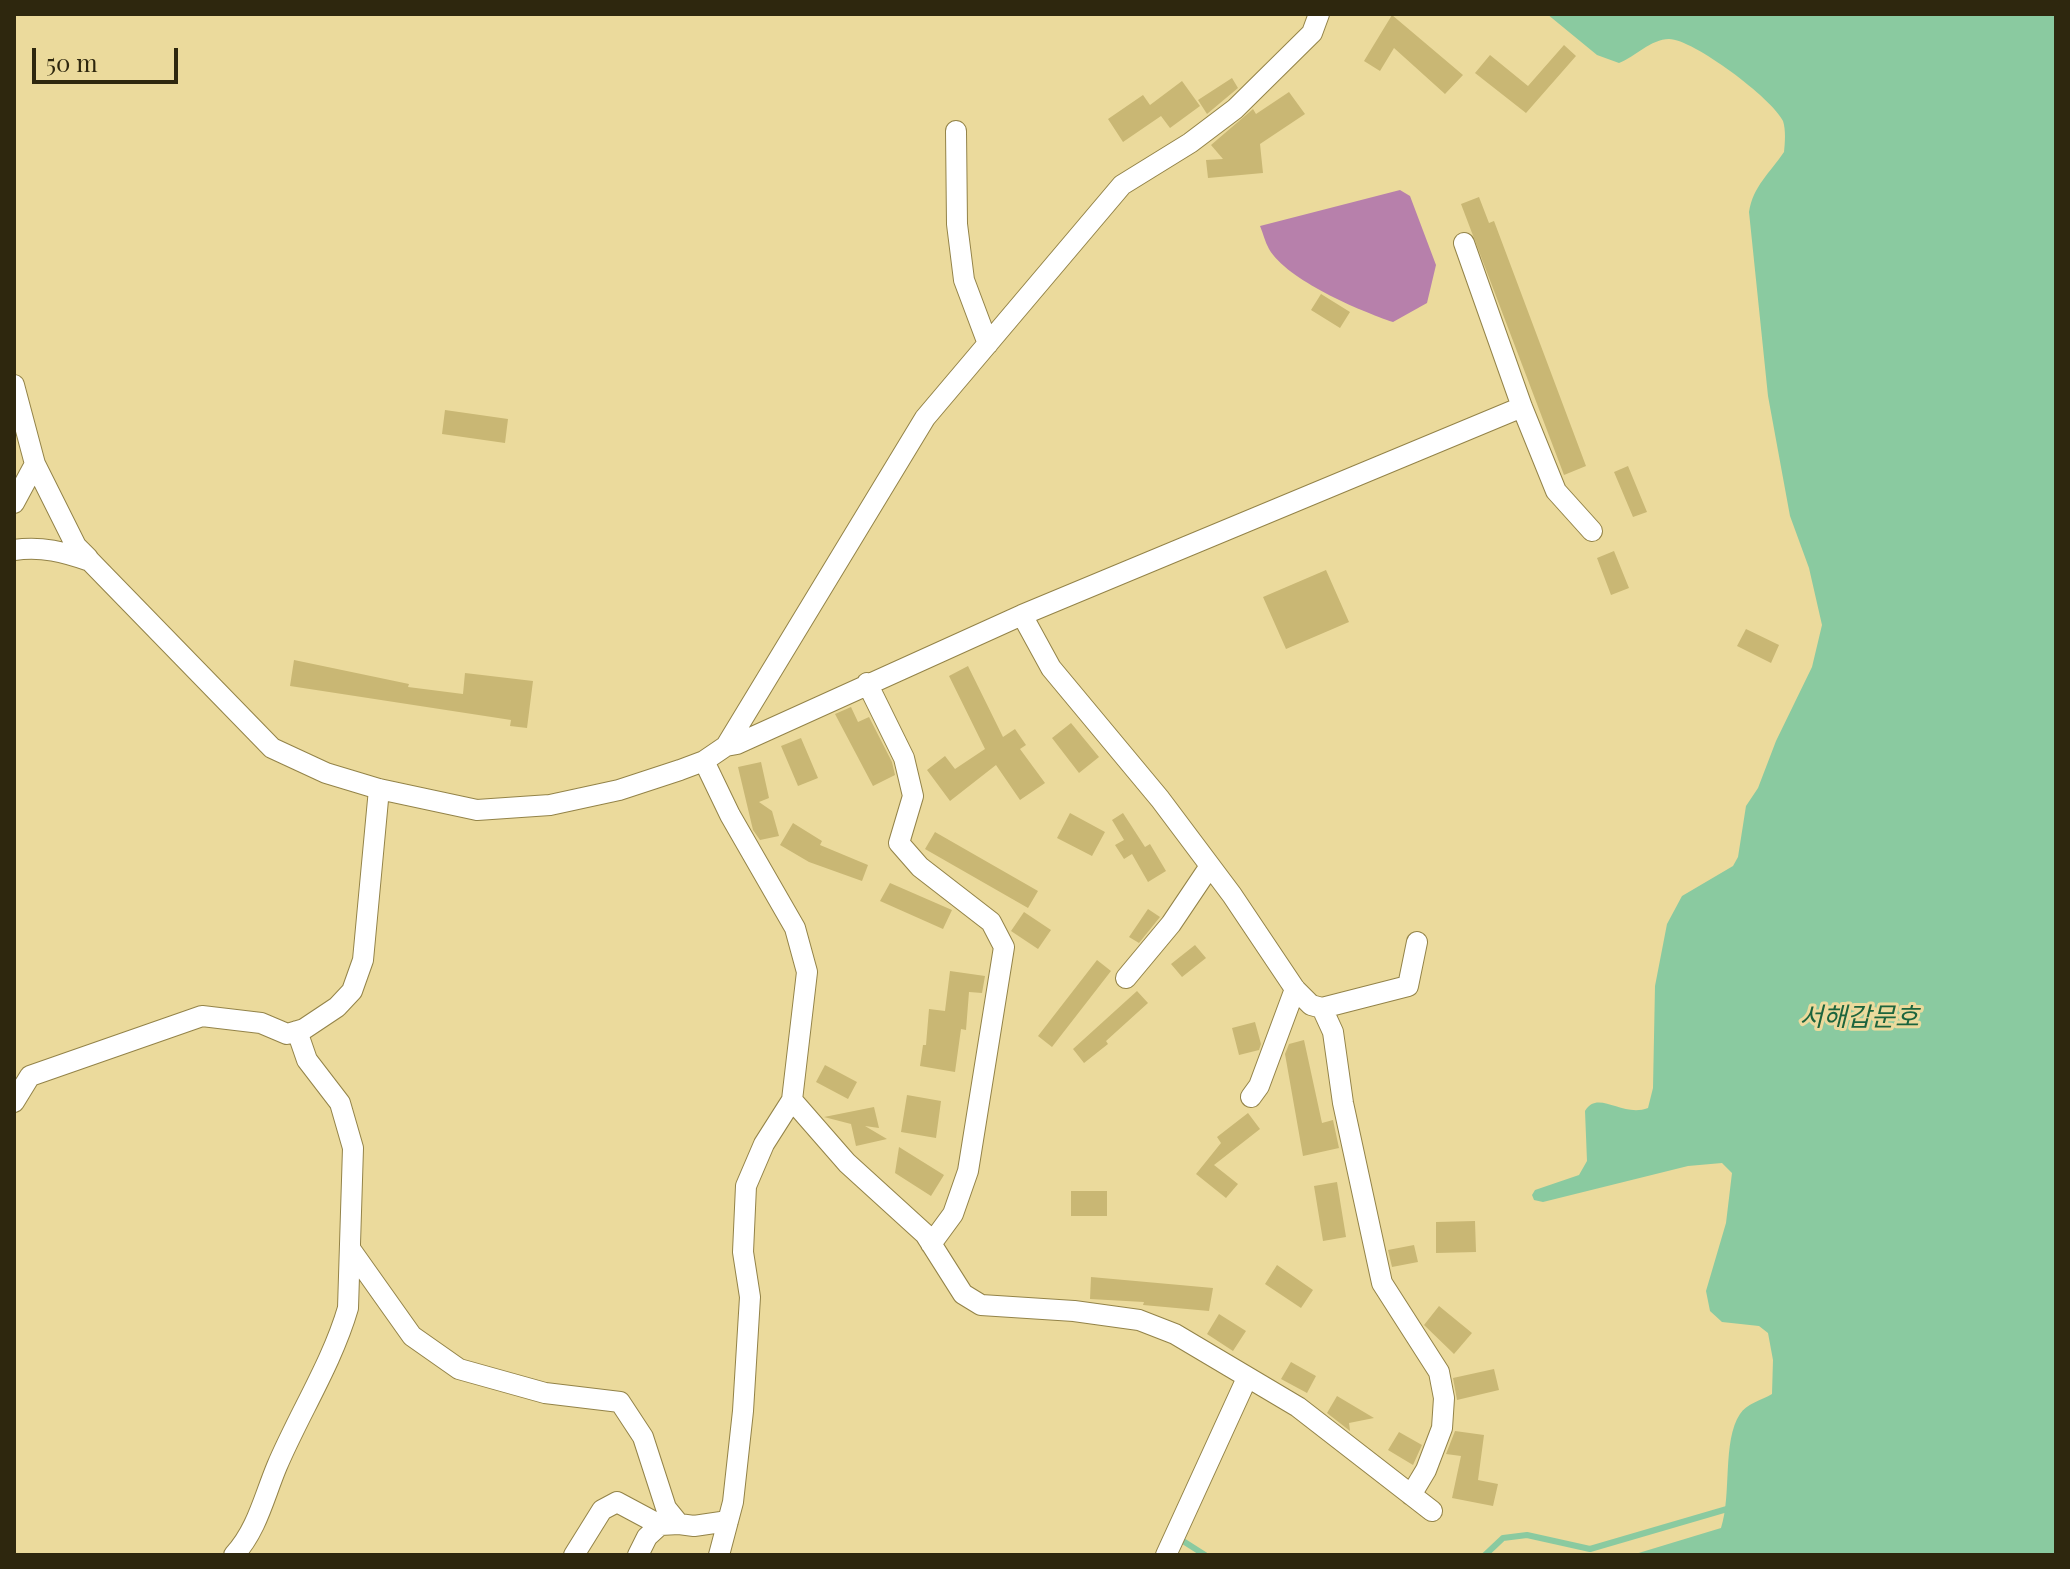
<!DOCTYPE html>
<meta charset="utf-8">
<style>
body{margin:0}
#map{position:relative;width:2070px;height:1569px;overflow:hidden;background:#ebda9c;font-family:"Playfair Display",serif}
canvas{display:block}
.frame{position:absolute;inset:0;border:16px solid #2e270e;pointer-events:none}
.scale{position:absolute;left:32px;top:48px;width:146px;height:36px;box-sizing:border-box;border:4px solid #2e270e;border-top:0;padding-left:10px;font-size:24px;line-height:28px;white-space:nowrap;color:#2e270e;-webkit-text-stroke:6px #ebda9c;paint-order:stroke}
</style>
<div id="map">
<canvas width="2070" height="1569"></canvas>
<div class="frame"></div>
<div class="scale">50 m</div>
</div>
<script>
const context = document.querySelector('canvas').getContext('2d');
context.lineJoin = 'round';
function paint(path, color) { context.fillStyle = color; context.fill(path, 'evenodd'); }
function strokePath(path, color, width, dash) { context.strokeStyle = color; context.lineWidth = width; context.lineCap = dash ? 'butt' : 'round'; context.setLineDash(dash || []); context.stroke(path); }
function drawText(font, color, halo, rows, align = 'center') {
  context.font = font + ' "Playfair Display","Noto Sans KR",serif'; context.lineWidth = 6; context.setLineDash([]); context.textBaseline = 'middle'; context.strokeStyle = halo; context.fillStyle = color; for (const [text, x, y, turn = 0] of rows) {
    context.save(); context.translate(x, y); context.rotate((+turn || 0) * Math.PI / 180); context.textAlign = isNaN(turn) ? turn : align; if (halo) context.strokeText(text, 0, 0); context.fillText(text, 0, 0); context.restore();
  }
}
const forest = new Path2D(`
 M1400,190L1410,196L1436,265L1427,303L1393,322C1360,311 1287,280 1269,249C1265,242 1263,233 1260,226Z`);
const water = new Path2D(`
 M1547,14H2056V1555H1632L1721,1528C1732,1495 1722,1441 1740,1414C1746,1404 1762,1400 1772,1394L1773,1360L1768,1333L1759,1326L1722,1322L1710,1311L1706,1291L1726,1223L1732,1173L1722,1163L1688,1166L1543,1202L1534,1200L1532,1195L1535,1190L1579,1175L1587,1161L1585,1111C1598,1089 1622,1118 1648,1108L1653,1088L1655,986L1667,924L1682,896L1733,866L1738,857L1746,806L1758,788L1776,741L1812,667L1822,625L1809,568L1790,516L1768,396L1749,212C1753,186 1770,173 1784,152C1785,143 1786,130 1783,121C1773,99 1693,39 1669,39C1651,39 1635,57 1619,63L1597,55Z`);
const stream = new Path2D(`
 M1183,1541L1205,1555
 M1485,1555L1503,1538L1527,1535L1590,1549L1727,1509`);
const building = new Path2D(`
 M1392,15L1463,75L1445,94L1394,48L1380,71L1364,61Z
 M1564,45L1576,56L1526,113L1475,73L1490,55L1528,86Z
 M1232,78L1238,88L1207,114L1198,100Z
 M1182,81L1200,106L1170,128L1161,116L1123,142L1108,119L1143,95L1150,105Z
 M1289,92L1305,114L1260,144L1263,173L1208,178L1206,160L1223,159L1211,145L1253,109L1256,114Z
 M1479,197L1489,223L1494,221L1586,466L1564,475L1461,204Z
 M1321,294L1350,312L1340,328L1311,310Z
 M445,410L508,419L505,443L442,434Z
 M1628,466L1647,512L1633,517L1614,472Z
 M1614,551L1629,588L1611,595L1597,558Z
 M1326,570L1349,622L1286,649L1263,597Z
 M1746,629L1779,645L1771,663L1737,646Z
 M294,660L409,684L408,687L463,694L465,673L533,681L527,728L510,726L511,720L290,686Z
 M968,666L1003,737L1015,729L1026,745L1020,749L1045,783L1020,800L996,765L950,801L927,770L945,756L955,769L985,749L949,676Z
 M851,707L858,722L869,717L892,762L895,775L873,786L835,714Z
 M1071,723L1099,757L1079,773L1052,738Z
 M801,738L818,778L798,786L781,746Z
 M761,762L769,798L759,802L772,811L779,836L760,840L753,830L738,767Z
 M1070,813L1105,832L1092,856L1057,838Z
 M1123,813L1145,847L1150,844L1166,871L1148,882L1132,854L1124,859L1115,845L1124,840L1112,820Z
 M793,823L822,841L820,845L868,865L862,881L809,862L780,845Z
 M935,832L1038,891L1028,908L925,849Z
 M890,883L952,910L943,929L880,901Z
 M1148,909L1160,917L1139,943L1129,937Z
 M1024,912L1051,930L1038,949L1011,931Z
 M1195,945L1206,958L1182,977L1171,964Z
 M1097,960L1111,971L1052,1047L1038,1036Z
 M950,971L985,976L982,993L969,992L966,1030L961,1029L955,1072L920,1066L923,1045H926L929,1009L945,1011Z
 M1137,991L1148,1003L1106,1041L1108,1044L1084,1063L1073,1049Z
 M1255,1022L1261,1044L1259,1050L1239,1055L1232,1028Z
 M1304,1040L1322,1123L1333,1120L1339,1148L1303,1156L1285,1054L1289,1044Z
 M825,1065L857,1082L848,1099L816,1082Z
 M907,1095L941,1101L936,1138L901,1132Z
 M874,1107L879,1128L865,1126L887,1139L856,1146L851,1124L824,1117Z
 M1248,1113L1260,1129L1214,1165L1238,1184L1226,1198L1196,1174L1221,1143L1217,1137Z
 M899,1147L944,1175L931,1196L895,1173Z
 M1337,1182L1346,1237L1323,1241L1314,1186Z
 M1071,1191H1107V1216H1071Z
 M1475,1221L1476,1252L1436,1253V1222Z
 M1414,1245L1418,1262L1392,1267L1388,1250Z
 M1277,1265L1313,1290L1301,1308L1265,1284Z
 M1091,1277L1213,1288L1209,1311L1143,1305L1144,1302L1090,1299Z
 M1439,1306L1472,1333L1454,1354L1424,1325Z
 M1219,1314L1246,1331L1233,1351L1207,1334Z
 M1291,1362L1316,1376L1307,1393L1281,1379Z
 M1494,1369L1499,1390L1457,1400L1453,1378Z
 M1337,1396L1374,1418L1349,1423L1350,1431L1327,1413Z
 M1455,1431L1484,1435L1478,1480L1498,1484L1493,1506L1452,1498L1461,1456L1446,1454Z
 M1399,1432L1422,1445L1413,1465L1388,1450Z`);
const minor = new Path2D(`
 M956,131L957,224L964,280L988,344
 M1464,243L1522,407L1556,491L1592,531
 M14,385L35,464L14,503
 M35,464L76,546L88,558
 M14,550C42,546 64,552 90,561L272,748L326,773L379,789L477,810L550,805L619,790L680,770L704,761L726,746L925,418L1122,185L1190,143L1235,109L1312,33L1319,14
 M1022,615L1522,407
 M867,683L904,758L913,796L899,843L920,867L991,922L1004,947L968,1171L953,1214L931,1244
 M726,746L737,744L1022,615L1051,668L1160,799L1232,895L1295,989L1311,1005L1322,1008L1333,1032L1343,1103L1382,1283L1439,1372L1444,1398L1442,1428L1426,1470L1411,1495
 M704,761L730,815L795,928L807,972L792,1100L764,1144L746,1186L743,1252L750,1297L743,1411L733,1502L719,1555
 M1126,978L1171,924L1210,866
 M1322,1008L1408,986L1417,942
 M1251,1097L1259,1086L1295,989
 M792,1100L847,1163L925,1234L963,1294L981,1305L1074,1311L1139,1320L1175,1334L1298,1407L1432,1511
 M14,1102L30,1076L202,1016L261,1023L287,1034L304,1029L337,1007L352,991L363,960L379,789
 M351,1250L412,1336L459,1369L545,1393L620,1402L643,1437L666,1508L679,1524L694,1526L728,1521
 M234,1555C257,1530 264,1497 277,1466C299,1414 332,1363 348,1308L353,1148L340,1103L307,1060L297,1031
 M574,1555L602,1510L617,1502L660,1525L679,1524
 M638,1555L647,1537L660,1525
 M1166,1555L1247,1378`);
const waterNames = [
 ["서해갑문호",1859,1018]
];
paint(forest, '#b780ab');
paint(water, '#8acaa0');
strokePath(stream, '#8acaa0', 6);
paint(building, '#c9b774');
strokePath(minor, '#938348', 22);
strokePath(minor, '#fff', 20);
drawText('italic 26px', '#1c643d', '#ebda9c', waterNames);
</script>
